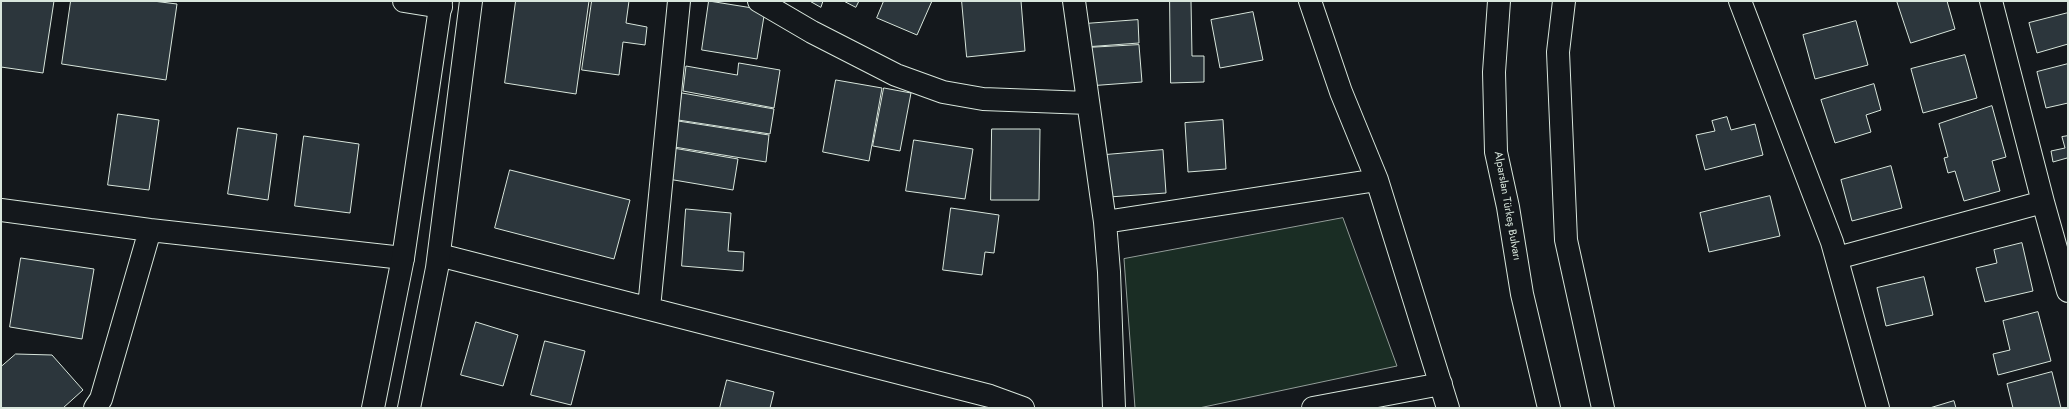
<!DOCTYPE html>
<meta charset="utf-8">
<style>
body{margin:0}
#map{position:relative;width:2069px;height:409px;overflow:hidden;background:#14181c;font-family:Jost,sans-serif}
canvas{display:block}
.frame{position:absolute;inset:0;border:2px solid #d8e6dc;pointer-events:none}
</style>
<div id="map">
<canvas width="2069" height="409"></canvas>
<div class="frame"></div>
</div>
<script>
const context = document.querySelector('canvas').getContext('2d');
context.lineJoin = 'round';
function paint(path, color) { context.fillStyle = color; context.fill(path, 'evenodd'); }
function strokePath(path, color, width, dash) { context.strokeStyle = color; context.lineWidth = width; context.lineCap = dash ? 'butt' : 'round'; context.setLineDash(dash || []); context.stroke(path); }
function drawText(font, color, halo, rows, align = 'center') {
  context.font = font + ' Jost,sans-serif'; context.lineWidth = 3; context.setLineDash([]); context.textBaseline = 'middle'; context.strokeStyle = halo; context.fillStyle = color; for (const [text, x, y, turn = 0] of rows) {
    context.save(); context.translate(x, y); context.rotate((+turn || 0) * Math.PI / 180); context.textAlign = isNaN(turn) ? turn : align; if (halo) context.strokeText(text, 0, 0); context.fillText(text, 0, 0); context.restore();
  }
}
const green = new Path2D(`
 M1343,218L1397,366L1199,408H1135L1124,259Z`);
const building = new Path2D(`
 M1,1H54L43,73L1,67Z
 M71,1H153L177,4L166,80L62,64Z
 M516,1H589L576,94L505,83Z
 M592,1H629L626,23L647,27L645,45L623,42L619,75L582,70Z
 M709,1L765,10L757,59L702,50Z
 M810,1H823L821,7Z
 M844,1H859L856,7Z
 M884,1H932L917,35L877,18Z
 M962,1H1021L1025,51L967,57Z
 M1170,1H1191L1192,56H1204V82L1171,83Z
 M1897,1H1947L1955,29L1911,43Z
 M1253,12L1263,60L1220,68L1211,20Z
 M2068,13V44L2037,53L2029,23Z
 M1138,20L1139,43L1085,47L1084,24Z
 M1856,21L1868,65L1815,79L1803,35Z
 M1139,45L1142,82L1088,86L1085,48Z
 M1965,55L1977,98L1923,113L1911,69Z
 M739,63L780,70L774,108L683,91L686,66L737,75Z
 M2068,64V103L2046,108L2037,72Z
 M836,80L882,88L869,161L823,152Z
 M1874,84L1881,110L1866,115L1871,132L1835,143L1821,100Z
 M884,88L911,93L900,151L873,146Z
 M682,93L774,109L770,134L678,120Z
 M1992,106L2006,157L1992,161L2000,191L1964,201L1955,171L1948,173L1944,158L1948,157L1939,124Z
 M118,114L159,120L149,190L108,185Z
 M1727,117L1731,130L1755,124L1763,155L1705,170L1696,135L1715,131L1712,121Z
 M1223,120L1226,169L1188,172L1185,123Z
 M678,121L769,135L766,162L674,147Z
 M238,128L277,134L268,200L228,194Z
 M992,129H1040L1039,200H991Z
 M304,136L359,144L350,213L295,206Z
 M2068,136V160L2067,158L2053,162L2051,151L2065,148L2062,137Z
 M914,140L973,149L965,199L906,191Z
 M673,148L738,159L733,190L668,179Z
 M1163,150L1166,193L1109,197L1105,155Z
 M1891,166L1902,208L1852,221L1841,180Z
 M510,170L630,200L614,259L495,228Z
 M1770,196L1780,236L1709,252L1700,213Z
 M951,208L999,215L994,253L985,252L982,275L943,270Z
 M686,209L731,213L728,251L744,252L743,271L682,266Z
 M2022,243L2033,291L1985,302L1976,268L1997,263L1994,250Z
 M21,258L94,269L82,339L10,327Z
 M1924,277L1933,315L1886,326L1877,288Z
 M2038,312L2051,361L1998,375L1993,354L2010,350L2003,321Z
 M476,322L518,335L503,386L461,375Z
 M545,341L585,351L571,405L531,395Z
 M16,354L52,355L83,390L63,408H1V367Z
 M2052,372L2061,408H2013L2007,384Z
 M727,380L774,392L770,408H720Z
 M1954,401L1956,408H1930Z`);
const minor = new Path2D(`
 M404,1L441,7
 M759,1L812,32L896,75L943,92L983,99L1088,103
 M1074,1L1105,222L1109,272L1114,408
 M1310,1L1341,92L1377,180L1448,408
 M1740,1L1832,242L1878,408
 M1991,1L2043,202L2068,291
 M1,210L150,230L403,258
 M1105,222L1377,180
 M439,255L990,396L1023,408
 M1837,258L2043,202
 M649,308L679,1
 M95,408L101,399L150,230
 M1313,408L1441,384`);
const tertiary = new Path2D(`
 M373,408L403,258L441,1
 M409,408L437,268L471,1`);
const secondary = new Path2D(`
 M1499,1L1494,72L1496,152L1508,207L1522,294L1549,408
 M1564,1L1558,52L1566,240L1603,408`);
const streetNames = [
 ["Alparslan Türkeş Bulvarı",1507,206,80]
];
paint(green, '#1a2d24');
strokePath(green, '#939e99', 1);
paint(building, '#2c363c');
strokePath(building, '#d8e6dc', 1);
strokePath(minor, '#d8e6dc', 24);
strokePath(tertiary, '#d8e6dc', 24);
strokePath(secondary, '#d8e6dc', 24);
strokePath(minor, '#14181c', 22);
strokePath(tertiary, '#14181c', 22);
strokePath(secondary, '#14181c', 22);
drawText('11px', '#d8e6dc', '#14181c', streetNames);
</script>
